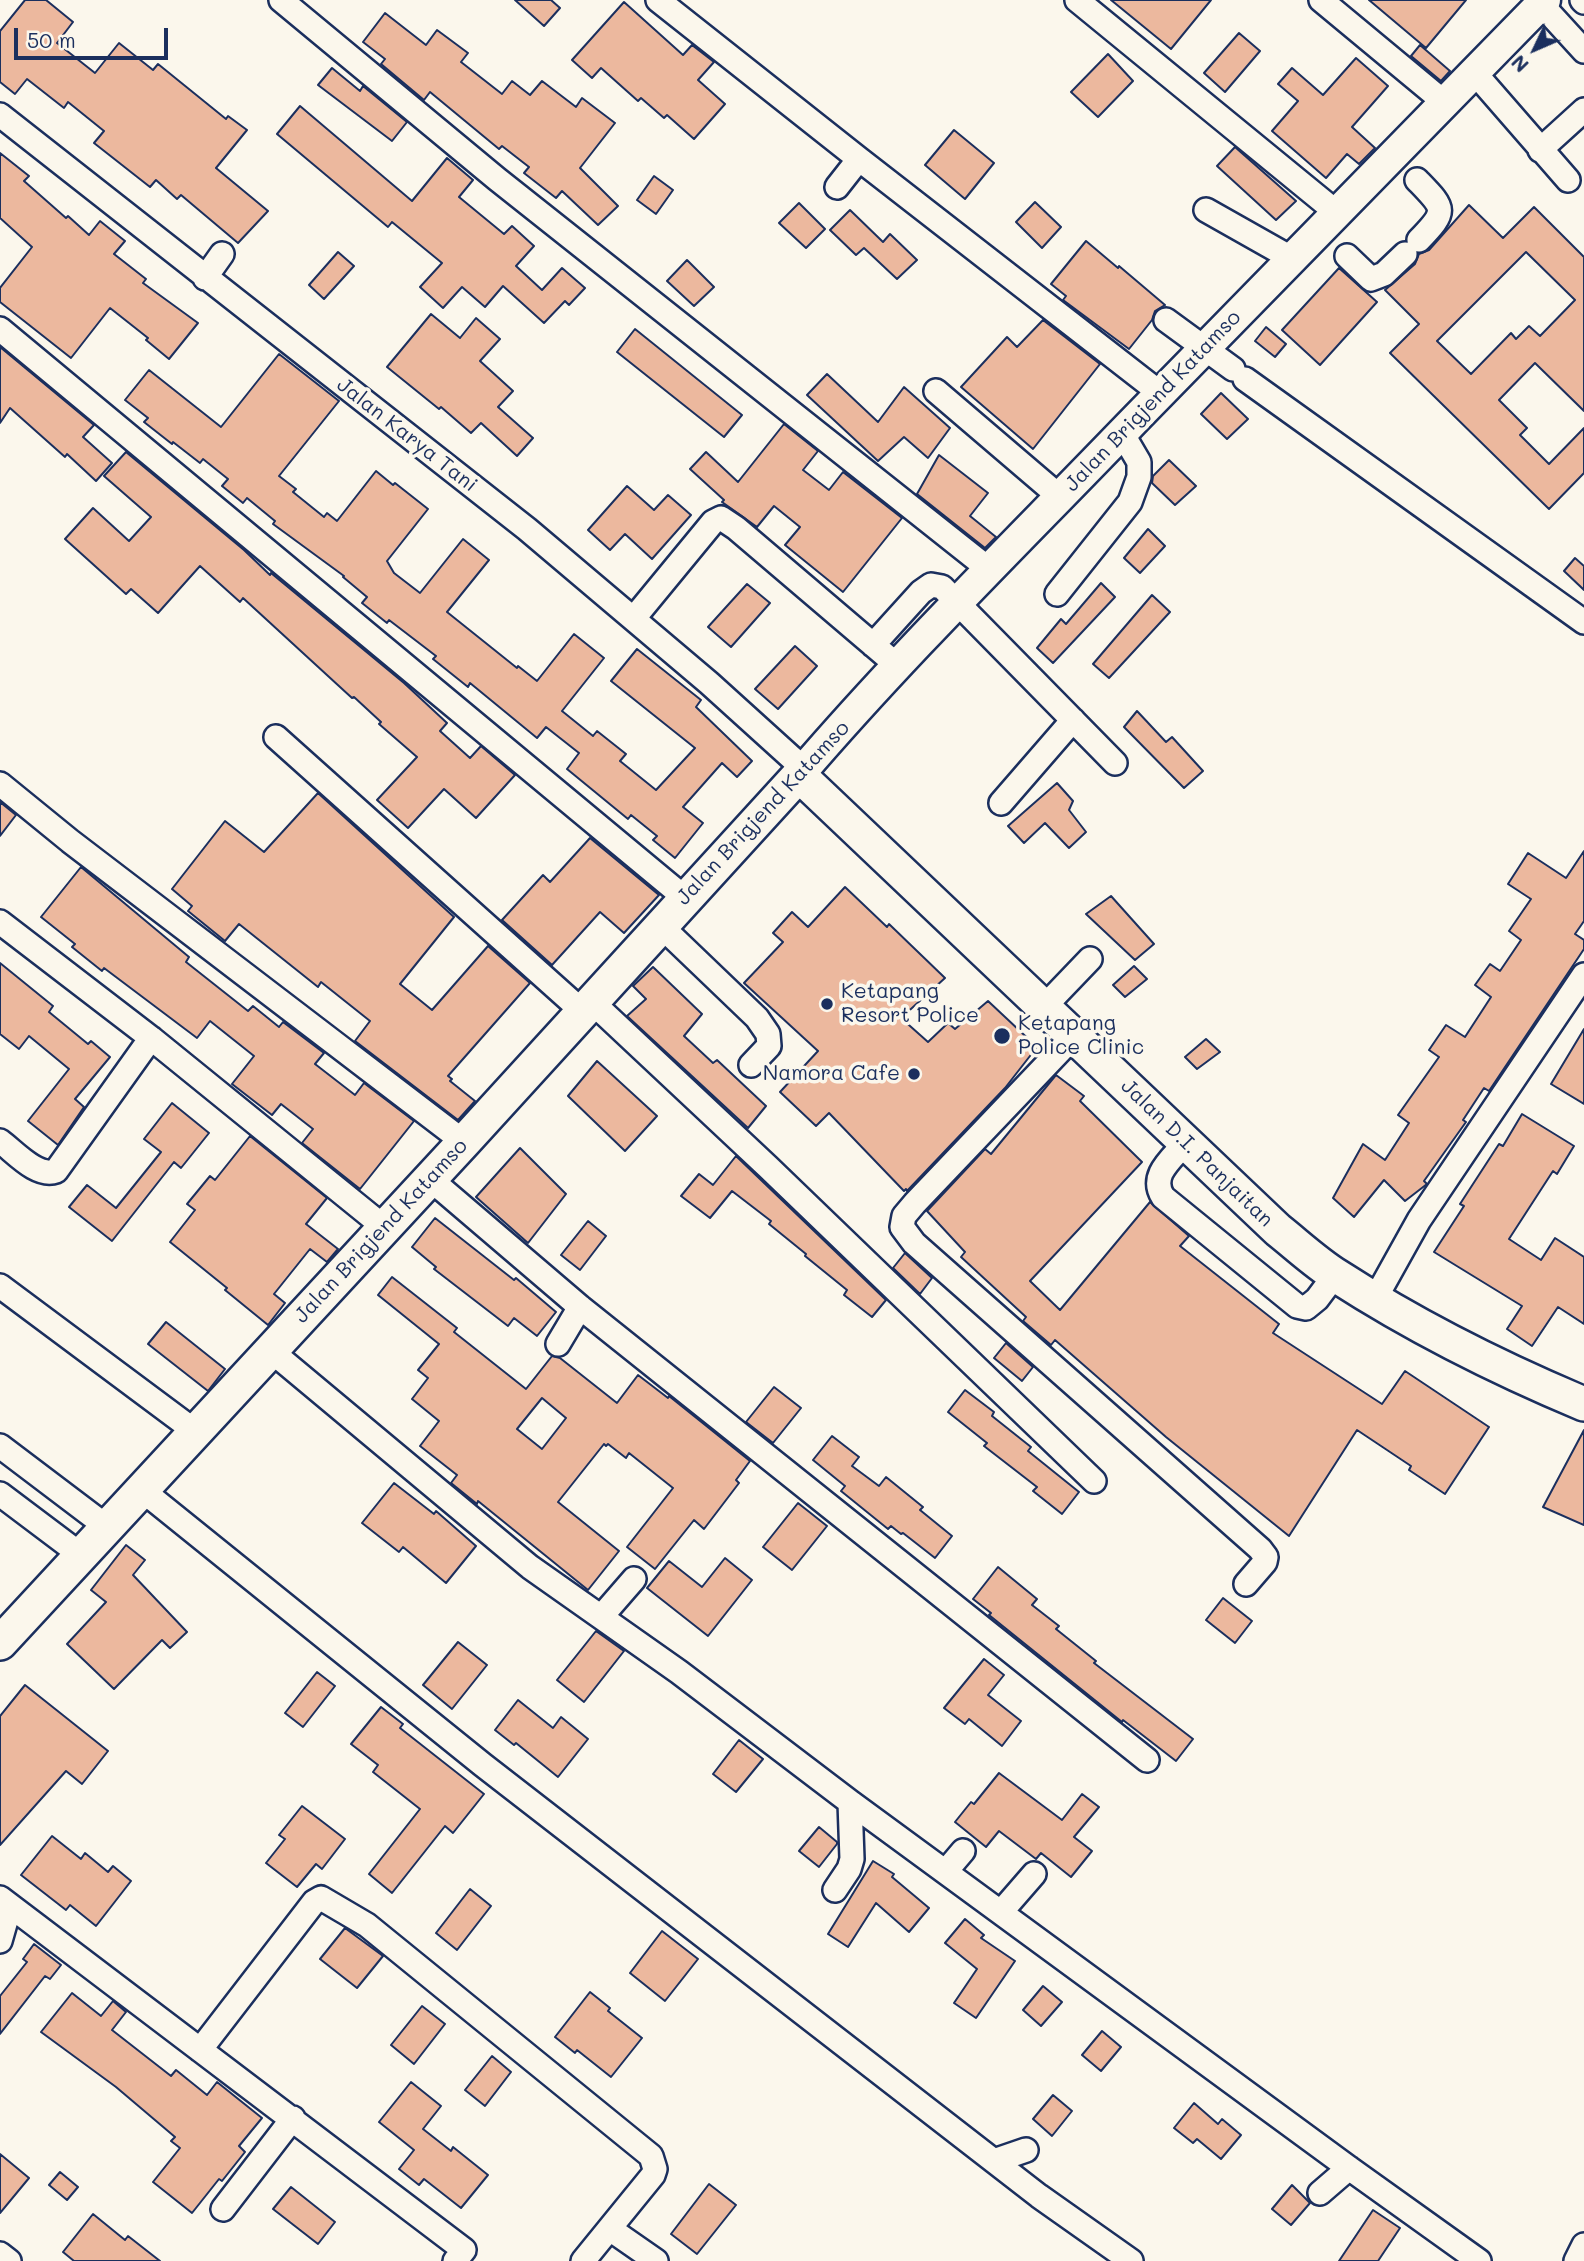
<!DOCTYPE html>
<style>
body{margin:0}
#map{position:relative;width:1584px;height:2261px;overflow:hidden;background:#fbf7ec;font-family:Mali,sans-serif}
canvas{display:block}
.north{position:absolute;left:1500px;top:14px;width:70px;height:70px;-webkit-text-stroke:5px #fbf7ec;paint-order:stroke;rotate:226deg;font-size:19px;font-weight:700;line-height:28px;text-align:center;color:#1b2f5e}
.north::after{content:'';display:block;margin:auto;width:24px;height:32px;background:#1b2f5e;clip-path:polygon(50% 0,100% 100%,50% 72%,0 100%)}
.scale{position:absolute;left:14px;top:28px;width:154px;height:32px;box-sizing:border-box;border:4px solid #1b2f5e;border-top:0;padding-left:9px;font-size:21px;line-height:24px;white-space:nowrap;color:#1b2f5e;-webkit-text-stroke:5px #fbf7ec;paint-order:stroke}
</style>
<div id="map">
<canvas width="1584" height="2261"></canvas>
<div class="north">N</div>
<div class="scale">50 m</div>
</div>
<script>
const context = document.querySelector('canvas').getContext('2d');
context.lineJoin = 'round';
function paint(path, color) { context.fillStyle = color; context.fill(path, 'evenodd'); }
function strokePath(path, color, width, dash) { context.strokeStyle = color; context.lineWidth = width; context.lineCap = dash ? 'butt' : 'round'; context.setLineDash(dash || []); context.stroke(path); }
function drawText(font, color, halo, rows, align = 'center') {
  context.font = font + ' Mali,sans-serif'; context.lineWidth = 7; context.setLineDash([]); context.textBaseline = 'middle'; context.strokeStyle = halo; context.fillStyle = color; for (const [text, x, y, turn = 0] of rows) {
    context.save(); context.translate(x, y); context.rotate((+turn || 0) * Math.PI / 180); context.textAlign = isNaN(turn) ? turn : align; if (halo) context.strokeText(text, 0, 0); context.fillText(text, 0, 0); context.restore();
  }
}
const building = new Path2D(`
 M25,0H46L73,22L57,43L95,73L119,43L153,70L158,64L226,119L228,116L247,130L216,168L268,211L238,243L181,195L177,199L156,180L150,187L94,143L104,131L68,102L64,108L27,79L15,94L0,82V31Z
 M515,0H551L560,8L544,26Z
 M1111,0H1211L1171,49Z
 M1369,0H1466L1426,48Z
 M624,2L683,55L692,45L714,62L698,80L725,104L694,139L667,115L664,118L641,98L638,101L601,68L592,78L572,60Z
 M385,13L426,45L437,30L468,53L461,62L502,94L512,81L530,95L542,81L576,107L582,98L615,123L580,168L618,206L598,225L562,191L556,198L524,173L529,167L502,146L499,149L430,92L424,100L381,64L385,59L363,42Z
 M1239,33L1260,51L1225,92L1204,73Z
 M1420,45L1450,71L1441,81L1411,56Z
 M1108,54L1133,81L1098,117L1071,92Z
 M1356,58L1388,86L1352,127L1375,148L1359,164L1347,154L1326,178L1272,131L1298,101L1278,84L1292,68L1323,95Z
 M332,68L360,91L363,86L407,122L392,141L318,85Z
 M300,106L412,201L447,158L473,180L459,197L504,234L512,226L534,246L516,266L542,290L562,268L585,288L569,305L565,301L544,323L503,286L485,307L462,287L443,308L420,287L442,263L392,222L388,227L277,134Z
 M954,130L994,163L965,199L925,165Z
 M1235,147L1296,201L1276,220L1217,166Z
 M0,153L29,176L24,181L66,218L68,216L89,235L100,221L125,241L114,254L146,279L143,283L198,323L169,359L146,340L148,338L110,308L71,358L0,302V288L32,247L0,218Z
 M654,176L673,190L656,214L637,200Z
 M1035,202L1061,227L1042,248L1016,222Z
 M799,203L825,229L806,248L779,223Z
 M1469,205L1503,238L1534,207L1584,257V411L1535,363L1499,400L1527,428L1520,435L1549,464L1584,428V473L1549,509L1390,353L1419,324L1385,290L1415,264L1419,254L1429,250ZM1526,252L1575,300L1540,336L1529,326L1516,339L1511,333L1471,374L1437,341Z
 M850,210L883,242L890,234L917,260L897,279L864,248L856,255L830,230Z
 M1086,241L1118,268L1119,266L1165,305L1155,311L1152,320L1129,349L1063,300L1066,296L1051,284Z
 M338,252L354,266L324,299L309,285Z
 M687,260L714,287L694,306L667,281Z
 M1339,268L1377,302L1320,365L1282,330Z
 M431,314L460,338L476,318L500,339L480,361L513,391L498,407L533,438L517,456L481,423L471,433L441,407L439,409L387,367Z
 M1043,320L1100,364L1033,449L961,387L1007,337L1017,347Z
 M1266,327L1286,344L1275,357L1255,341Z
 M635,329L742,415L724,437L617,352Z
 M0,347L94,425L83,437L112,463L96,481L67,454L65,457L10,408L0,423Z
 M279,354L339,401L279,476L296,489L293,492L324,517L327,513L337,521L376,471L393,485L395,483L428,509L387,561L394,573L420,593L463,539L489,560L447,612L517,668L518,666L537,681L574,634L604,658L562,711L593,736L597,731L626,754L620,761L656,790L695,748L611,681L637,649L701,700L696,707L752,761L737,777L722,763L683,807L703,823L675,858L653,840L657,836L631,815L628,819L567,769L579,753L546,727L537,738L470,683L468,687L433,659L436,656L389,620L387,623L362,603L367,597L343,577L344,576L273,524L275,521L247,498L243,503L222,486L228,479L203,459L200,463L173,442L172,444L144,422L148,418L125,400L149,370L221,427Z
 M827,374L878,422L904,387L950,428L928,458L904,437L878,461L807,395Z
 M1221,393L1248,419L1227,439L1201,414Z
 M784,424L818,451L803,470L829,490L843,472L902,518L843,592L785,545L800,527L774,506L757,527L722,502L724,500L690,469L706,452L738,482Z
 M126,452L244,550L270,575L271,573L404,683L447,723L440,731L470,758L481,746L515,775L476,818L444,789L408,828L377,800L417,757L379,724L381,722L354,697L352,698L243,598L240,602L200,566L158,613L131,589L126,594L65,539L93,508L129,541L151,517L104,476Z
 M939,455L988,493L970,516L996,537L985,548L917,494Z
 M1169,460L1196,486L1175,505L1152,483L1153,476Z
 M627,486L654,510L668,495L691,515L652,559L625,534L610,550L588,530Z
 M1148,529L1165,546L1140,573L1124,558Z
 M1575,558L1584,566V590L1564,571Z
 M1101,583L1115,597L1053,663L1037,648L1061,619L1066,624Z
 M747,584L770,603L731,647L708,627Z
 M1152,595L1170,612L1109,678L1093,664Z
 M795,646L817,666L778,709L755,689Z
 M1137,711L1166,742L1172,737L1203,771L1184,788L1124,727Z
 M1057,783L1073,801L1069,810L1086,832L1069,848L1045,823L1024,843L1008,826Z
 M318,793L454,917L400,984L432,1010L488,946L530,983L448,1076L452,1079L450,1081L475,1101L458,1120L355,1041L370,1021L321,982L318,987L239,924L225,941L188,911L192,906L172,889L225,821L264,852Z
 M0,802L16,815L0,836Z
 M590,838L659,895L624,933L600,912L552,965L502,920L543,875L550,882Z
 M1584,851V921L1575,934L1584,940V949L1489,1091L1484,1088L1463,1120L1466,1122L1424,1181L1427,1184L1405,1201L1384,1180L1354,1217L1333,1198L1363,1144L1385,1160L1409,1123L1398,1115L1439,1057L1429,1050L1446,1025L1465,1037L1491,997L1475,985L1490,964L1500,971L1521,940L1509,931L1531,899L1508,884L1528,853L1566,878Z
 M81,867L189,957L186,962L248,1011L253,1006L279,1027L283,1022L324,1053L315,1064L355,1095L364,1083L414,1121L360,1189L302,1143L313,1129L281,1104L272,1115L232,1084L254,1056L210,1021L197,1038L104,968L102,971L72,947L75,944L41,917Z
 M845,887L887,927L889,924L945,978L901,1018L928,1042L948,1023L955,1029L988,1001L1037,1047L1005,1088L907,1191L906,1189L904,1191L829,1113L816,1126L780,1092L818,1051L744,983L783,942L773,933L792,912L808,927Z
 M1111,896L1154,944L1135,960L1086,914Z
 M0,963L53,1006L49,1012L88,1044L91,1041L110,1057L75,1099L84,1107L58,1145L28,1121L69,1069L29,1036L19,1049L0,1034Z
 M1134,966L1147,979L1125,997L1113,985Z
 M653,967L702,1014L684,1036L713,1063L717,1060L766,1106L748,1128L627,1016L646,999L633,986Z
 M1584,1029V1104L1551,1084Z
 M1206,1039L1220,1052L1197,1069L1185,1057Z
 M597,1061L657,1116L625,1151L568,1096Z
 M1056,1075L1084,1096L1080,1101L1142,1162L1030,1281L1060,1310L1150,1202L1189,1236L1180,1246L1279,1324L1273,1333L1382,1404L1405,1371L1489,1427L1445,1494L1409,1470L1411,1466L1357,1430L1289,1536L1166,1437L1055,1340L1051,1345L1023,1321L1026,1317L961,1257L965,1252L927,1211L985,1149L991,1154Z
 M172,1103L209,1133L181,1168L174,1162L112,1241L69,1207L87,1185L116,1208L161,1152L144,1139Z
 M1522,1114L1574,1146L1557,1174L1553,1171L1509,1239L1541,1260L1555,1238L1584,1257V1324L1558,1307L1532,1346L1507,1329L1522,1306L1434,1252L1464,1206L1460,1204L1499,1144L1503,1146Z
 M250,1136L327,1198L306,1224L338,1249L327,1262L310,1249L274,1294L285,1303L268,1325L225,1290L227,1288L170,1242L195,1210L187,1204L210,1176L215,1180Z
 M520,1148L566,1194L528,1243L476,1197Z
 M736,1156L886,1300L872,1317L844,1295L847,1290L805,1256L806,1254L769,1224L771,1221L732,1191L710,1218L681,1196L699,1174L713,1185Z
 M435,1218L514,1280L516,1278L556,1312L537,1336L514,1318L508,1326L434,1269L436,1267L412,1247Z
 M588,1221L606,1236L580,1270L561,1255Z
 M905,1253L932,1278L920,1294L893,1268Z
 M392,1277L457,1328L454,1332L526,1389L552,1356L560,1358L617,1403L638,1375L668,1398L669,1396L750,1461L736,1480L739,1483L704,1529L694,1520L655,1569L627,1547L673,1488L629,1453L626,1458L608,1444L606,1446L604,1444L558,1502L619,1551L588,1590L478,1501L477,1504L451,1483L457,1475L420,1446L439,1421L412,1399L428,1378L418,1370L439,1344L378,1295ZM542,1398L566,1418L542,1449L517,1429Z
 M166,1322L225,1369L208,1391L148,1344Z
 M1006,1343L1033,1367L1022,1381L994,1358Z
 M774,1387L801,1408L773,1443L746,1422Z
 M965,1390L994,1412L992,1416L1031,1447L1028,1451L1079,1492L1062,1514L1033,1491L1037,1487L984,1446L987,1443L948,1412Z
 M1584,1430V1525L1543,1507Z
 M832,1436L859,1457L852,1466L879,1486L886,1477L923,1507L920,1510L952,1536L935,1558L903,1533L901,1534L891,1526L888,1529L841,1491L845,1486L813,1460Z
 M394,1483L434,1514L436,1511L476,1546L446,1583L403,1547L399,1552L362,1523Z
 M798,1503L827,1526L792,1570L763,1547Z
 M126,1545L145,1560L133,1575L187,1632L170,1648L162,1640L114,1689L67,1644L106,1602L91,1590Z
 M725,1558L752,1580L708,1636L647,1588L669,1561L702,1587Z
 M998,1567L1037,1599L1032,1605L1059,1626L1056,1629L1096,1661L1094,1663L1193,1739L1176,1761L1123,1720L1122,1722L989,1615L991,1613L973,1599Z
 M1223,1598L1252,1621L1235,1643L1206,1620Z
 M596,1631L624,1651L584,1702L557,1680Z
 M458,1642L487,1665L452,1709L423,1685Z
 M984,1659L1004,1675L988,1695L1021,1721L1002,1746L969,1719L965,1724L944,1708Z
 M317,1672L335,1686L303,1727L285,1713Z
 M25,1685L108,1751L82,1784L66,1771L0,1845V1716Z
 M518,1700L553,1728L561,1717L588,1739L558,1777L516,1743L514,1745L495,1730Z
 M381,1707L403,1724L400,1728L484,1794L453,1833L445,1826L392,1893L369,1874L420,1809L373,1772L378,1765L351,1744Z
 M739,1740L763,1759L736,1792L713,1774Z
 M999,1773L1062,1820L1082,1794L1099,1807L1074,1837L1092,1851L1071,1877L1041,1853L1036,1859L999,1831L986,1847L955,1822L971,1802L974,1804Z
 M302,1806L345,1839L322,1869L316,1864L297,1887L266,1863L285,1839L279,1835Z
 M819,1827L837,1842V1844L819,1867L799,1851Z
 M52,1836L81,1859L85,1853L108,1872L113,1866L131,1881L96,1926L70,1905L66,1910L21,1875Z
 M873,1861L894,1874L892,1877L929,1908L909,1932L876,1903L848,1947L828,1934Z
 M470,1889L491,1906L457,1950L436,1933Z
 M965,1919L984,1935L981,1938L1015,1961L976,2018L954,2003L977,1969L945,1943Z
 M345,1928L383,1956L357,1988L320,1959Z
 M662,1931L698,1959L665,2001L630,1973Z
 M34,1944L61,1965L50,1979L45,1976L0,2034V1996L27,1962L23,1959Z
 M1043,1986L1062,2002L1041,2026L1023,2010Z
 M590,1992L610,2008L608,2011L642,2038L611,2077L577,2050L575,2053L555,2037Z
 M72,1993L101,2016L113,2001L126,2012L112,2030L171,2076L176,2070L207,2095L217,2082L262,2118L239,2146L245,2152L222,2181L219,2179L192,2213L153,2182L180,2148L171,2141L175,2137L116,2087L41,2032Z
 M422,2006L445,2024L414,2064L391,2045Z
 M1102,2031L1121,2047L1101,2071L1082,2055Z
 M492,2056L511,2072L485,2106L465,2090Z
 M411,2082L441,2106L423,2129L451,2151L453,2147L488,2175L461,2208L424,2179L419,2185L399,2169L414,2150L379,2122Z
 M1053,2095L1072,2111L1052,2136L1033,2119Z
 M1194,2103L1218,2124L1222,2119L1241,2135L1221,2159L1197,2139L1193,2143L1174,2128Z
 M0,2154L29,2178L0,2213Z
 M60,2172L78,2187L67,2200L49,2185Z
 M709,2184L736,2205L697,2254L671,2234Z
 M1292,2185L1310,2203L1291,2225L1272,2209Z
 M291,2187L335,2222L318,2244L273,2209Z
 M1373,2210L1400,2228L1378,2261H1339Z
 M93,2214L125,2240L128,2236L160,2261H74L63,2252Z`);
const minor = new Path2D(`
 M281,0L497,179L990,570
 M658,0L859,159L1160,393
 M1077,0L1336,212
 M1321,0L1444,102
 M1582,0L1584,2
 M1541,4L1584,51
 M1474,72L1568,180
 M0,115L527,529L709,683L804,769
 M1540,150L1584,110
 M1417,180C1445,209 1448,210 1419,240
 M837,187L859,159
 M1206,210L1291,258
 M1347,256L1371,279L1384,274L1405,254
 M205,278L222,254
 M1166,320L1233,369
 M0,329L685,898
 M1245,379L1584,622
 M936,391L1060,497
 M1057,594L1130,502L1139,477V462L1122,433
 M634,618L713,522L721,518L736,528L898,666
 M873,645L921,592L931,585L942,587L1115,763
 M276,737L582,1011
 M0,784L70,841L464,1142
 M1001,803L1073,720
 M0,922L151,1038L384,1227
 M660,925L757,1018L768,1034L769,1046L751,1065
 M591,1001L768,1167L1094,1481
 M1044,1007L1090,959
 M1074,1036L915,1203L904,1216L902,1227L914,1243L1260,1549L1266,1557L1265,1562L1246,1584
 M0,1141C15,1152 37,1178 56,1171L151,1038
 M1186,1142C1172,1159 1149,1175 1163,1197L1297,1306L1306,1308L1317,1299L1335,1275
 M429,1178L580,1307L1147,1760
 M0,1286L196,1432
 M1375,1299L1419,1220L1584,975
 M558,1344L580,1307
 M270,1350L530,1567L679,1672L850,1802L1349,2168L1479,2261
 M0,1446L107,1527
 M142,1490L483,1765L1039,2196L1131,2261
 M0,1494L81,1555
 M601,1617L634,1579
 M946,1871L963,1851
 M835,1890L849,1869L852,1859L850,1802
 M0,1898L464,2250L455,2261
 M1001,1912L1034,1874
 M0,1941L10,1906
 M200,2050L314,1902L321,1898L367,1925L651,2156L655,2169L653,2175L583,2261
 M994,2161L1026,2150
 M1320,2193L1349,2168
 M223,2209L293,2118
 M610,2229L656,2261
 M0,2254L9,2261
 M1576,2261L1584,2245`);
const major = new Path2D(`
 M799,775C901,656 1013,546 1122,433C1262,288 1403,144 1545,0`);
const highway = new Path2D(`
 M0,1643L464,1142L799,775L1278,1230C1297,1245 1316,1263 1337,1276C1416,1327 1498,1368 1584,1404`);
const markers = [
 [827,1004,7,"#1b2f5e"],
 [1002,1036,9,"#1b2f5e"],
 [914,1074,7,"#1b2f5e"]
];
const streetNames = [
 ["Jalan Brigjend Katamso",1153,401,-46],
 ["Jalan Karya Tani",407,435,38],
 ["Jalan Brigjend Katamso",763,813,-47],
 ["Jalan D.I. Panjaitan",1197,1153,44],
 ["Jalan Brigjend Katamso",381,1231,-47]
];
const poiNames = [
 ["Ketapang",841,992],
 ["Resort Police",841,1016],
 ["Ketapang",1018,1024],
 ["Police Clinic",1018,1048],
 ["Namora Cafe",900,1074,"right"]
];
paint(building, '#ecb89e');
strokePath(building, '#1b2f5e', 2);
strokePath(minor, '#1b2f5e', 28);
strokePath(major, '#1b2f5e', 35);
strokePath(highway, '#1b2f5e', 38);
strokePath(minor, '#fbf7ec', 23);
strokePath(major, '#fbf7ec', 30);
strokePath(highway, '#fbf7ec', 33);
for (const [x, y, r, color] of markers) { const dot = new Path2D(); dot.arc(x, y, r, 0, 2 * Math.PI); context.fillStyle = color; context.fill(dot); strokePath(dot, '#fbf7ec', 2.5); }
drawText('21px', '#1b2f5e', '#fbf7ec', streetNames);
drawText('21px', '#1b2f5e', '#fbf7ec', poiNames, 'left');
</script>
